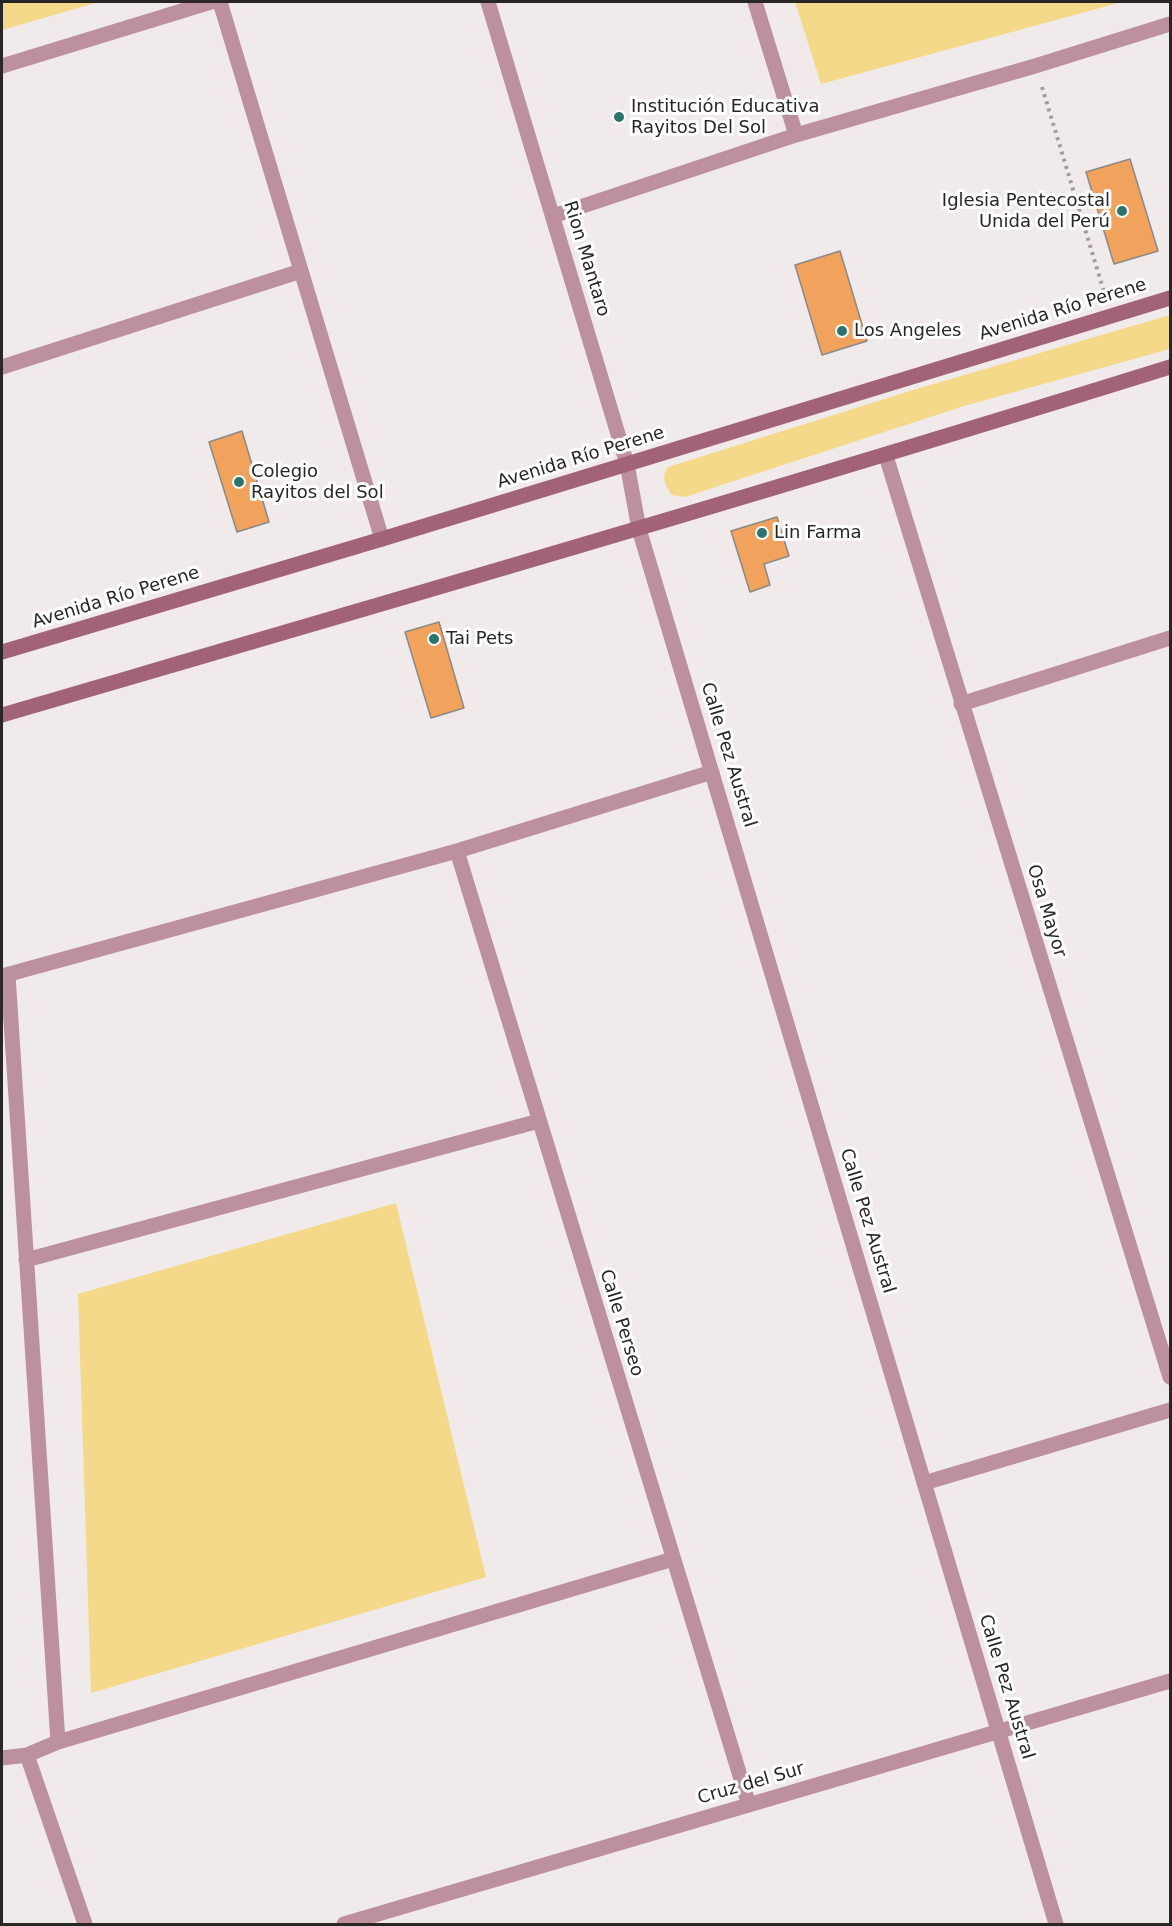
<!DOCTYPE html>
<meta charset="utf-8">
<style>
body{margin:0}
#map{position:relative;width:1172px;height:1926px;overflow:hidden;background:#f0ebea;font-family:"DejaVu Sans",sans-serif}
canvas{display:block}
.frame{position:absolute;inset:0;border:3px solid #282626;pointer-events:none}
</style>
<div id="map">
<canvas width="1172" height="1926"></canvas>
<div class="frame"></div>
</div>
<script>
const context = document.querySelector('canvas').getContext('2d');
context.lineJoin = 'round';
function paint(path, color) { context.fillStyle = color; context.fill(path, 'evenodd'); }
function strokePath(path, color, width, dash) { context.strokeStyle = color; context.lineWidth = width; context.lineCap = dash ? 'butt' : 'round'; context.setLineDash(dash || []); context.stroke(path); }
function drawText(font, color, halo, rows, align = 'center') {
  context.font = font + ' "DejaVu Sans",sans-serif'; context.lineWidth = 6; context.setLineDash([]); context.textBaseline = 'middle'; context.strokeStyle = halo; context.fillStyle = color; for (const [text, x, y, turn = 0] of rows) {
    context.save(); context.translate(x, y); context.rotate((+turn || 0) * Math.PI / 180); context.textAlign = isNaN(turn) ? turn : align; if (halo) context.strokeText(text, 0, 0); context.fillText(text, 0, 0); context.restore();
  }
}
const green = new Path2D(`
 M2,2H99L2,30Z
 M795,2H1122L821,84Z
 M1170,315V349L964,406L685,497L671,495C666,484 660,478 668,467L913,390Z
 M396,1203L486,1577L91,1693L78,1294Z`);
const building = new Path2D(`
 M1130,159L1158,251L1114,264L1086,172Z
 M840,251L867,341L822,355L795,265Z
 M242,431L269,522L237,532L209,442Z
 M777,517L789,556L764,564L770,585L750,592L731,531Z
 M439,622L464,708L431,718L405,632Z`);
const path = new Path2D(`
 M1042,87L1105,295`);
const street = new Path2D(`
 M220,2L382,539
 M488,2L627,464L639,529L1056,1924
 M755,2L796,135
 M2,66L211,2
 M553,216L796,135L1035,66L1170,24
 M2,367L301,271
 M886,456L1170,1377
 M961,704L1170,638
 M457,851L749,1805
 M8,975L58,1742
 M2,976L457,851L712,772
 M26,1260L539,1121
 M924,1483L1170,1410
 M27,1755L85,1924
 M2,1758L27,1755L58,1742L673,1559
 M344,1924L1170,1681`);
const secondary = new Path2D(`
 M2,652L382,539L1170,298
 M2,715C392,601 782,488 1170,367`);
const markers = [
 [619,117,6,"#2d746c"],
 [1122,211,6,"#2d746c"],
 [842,331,6,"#2d746c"],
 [239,482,6,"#2d746c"],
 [762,533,6,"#2d746c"],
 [434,639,6,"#2d746c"]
];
const poiNames = [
 ["Institución Educativa",631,107],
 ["Rayitos Del Sol",631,128],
 ["Iglesia Pentecostal",1110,201,"right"],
 ["Unida del Perú",1110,222,"right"],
 ["Los Angeles",854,331],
 ["Colegio",251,472],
 ["Rayitos del Sol",251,493],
 ["Lin Farma",774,533],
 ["Tai Pets",446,639]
];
const streetNames = [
 ["Rion Mantaro",586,259,73],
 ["Avenida Río Perene",1063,310,-17],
 ["Avenida Río Perene",581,458,-17],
 ["Avenida Río Perene",116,598,-17],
 ["Calle Pez Austral",728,755,73],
 ["Osa Mayor",1046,911,73],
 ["Calle Pez Austral",867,1221,73],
 ["Calle Perseo",621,1323,73],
 ["Calle Pez Austral",1006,1687,73],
 ["Cruz del Sur",751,1784,-16]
];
paint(green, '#f3d989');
paint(building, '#f1a35d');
strokePath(building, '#8b8886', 1.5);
strokePath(path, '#a09c9b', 4, [3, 4.5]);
strokePath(street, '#bd909d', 15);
strokePath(secondary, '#a26277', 15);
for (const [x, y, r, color] of markers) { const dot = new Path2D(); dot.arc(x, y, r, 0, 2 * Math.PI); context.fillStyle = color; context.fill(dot); strokePath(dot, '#fff', 2); }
drawText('18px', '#282626', '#fff', poiNames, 'left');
drawText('18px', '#282626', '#fff', streetNames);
</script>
